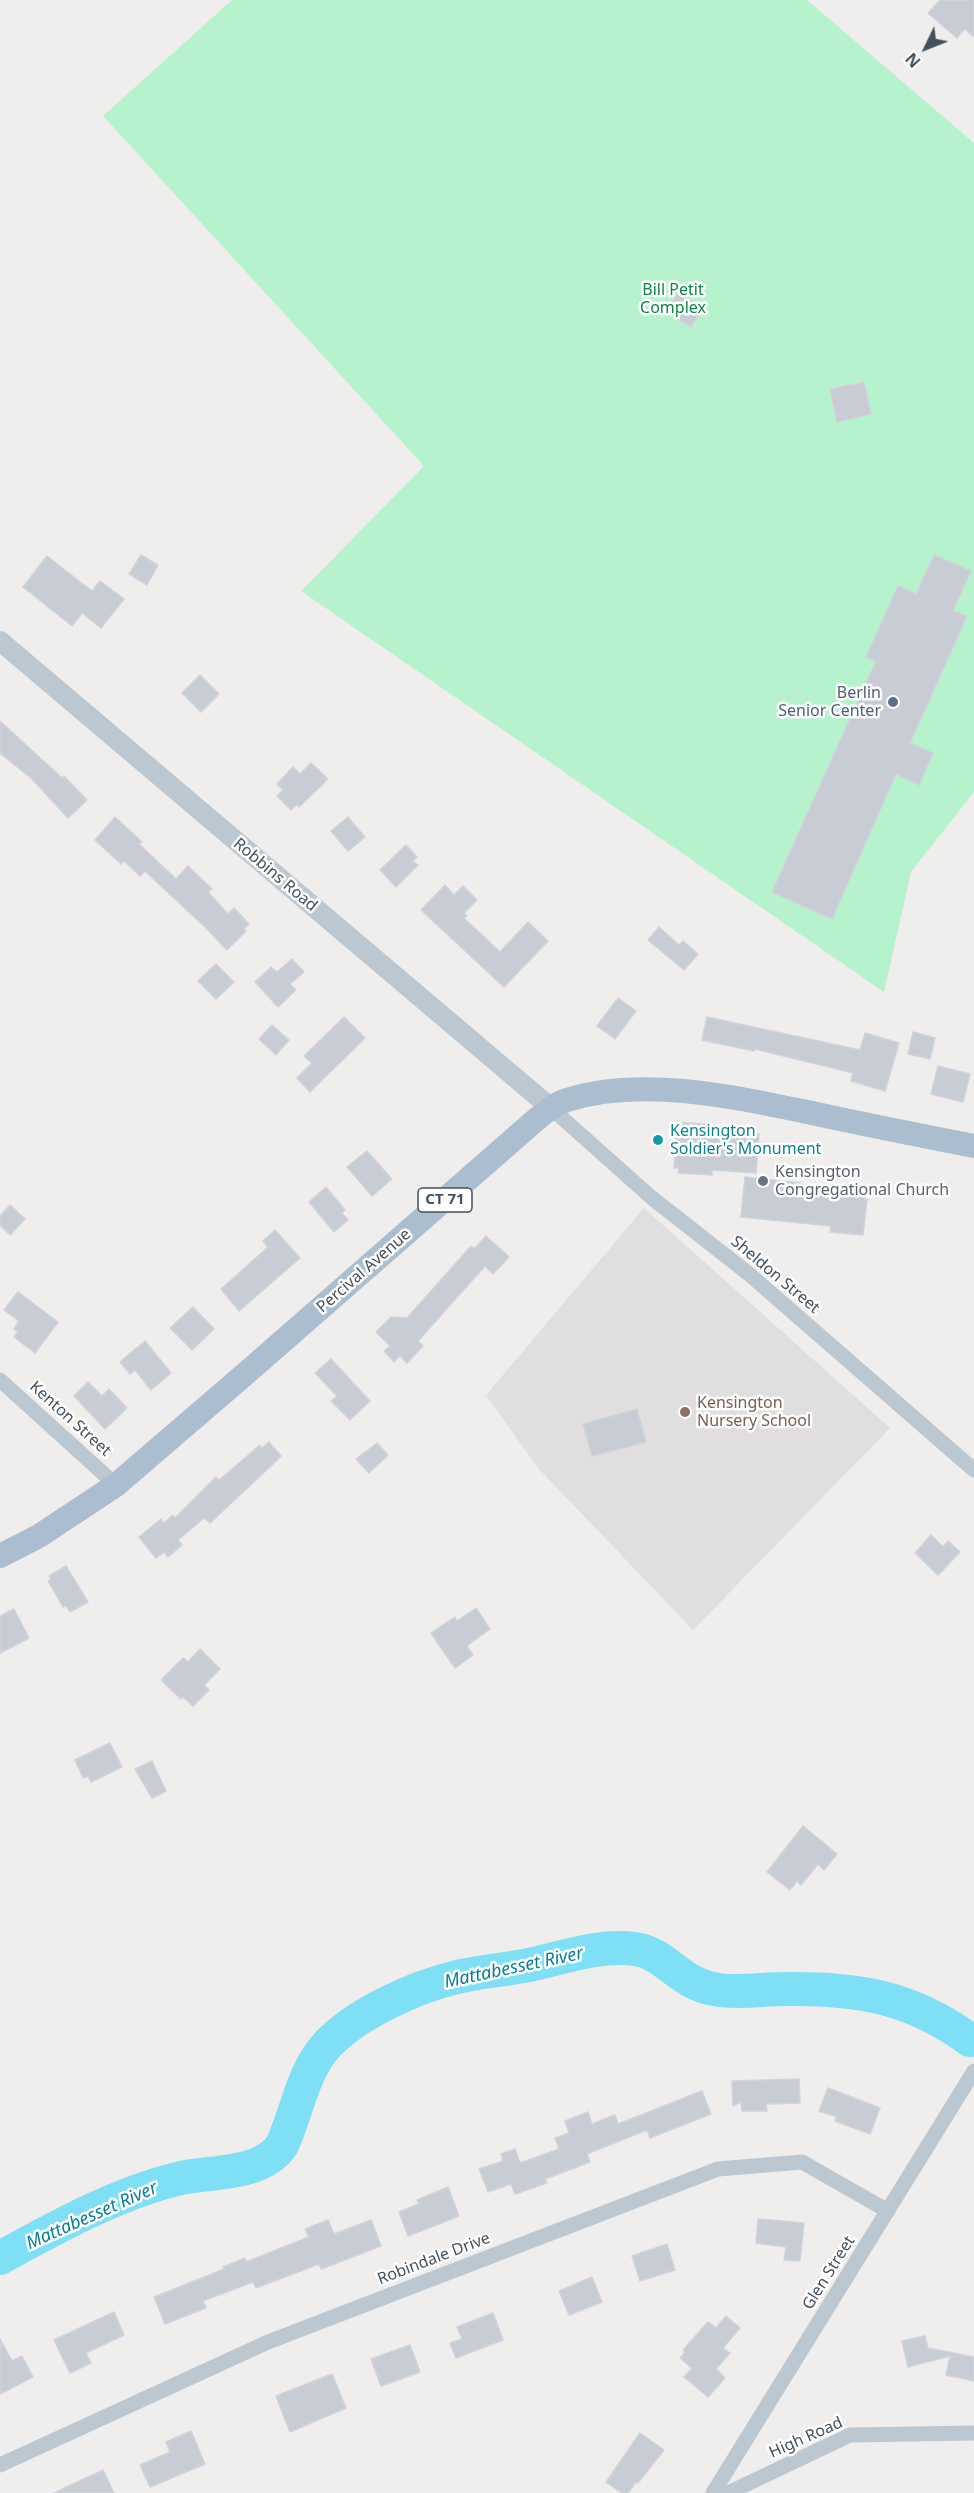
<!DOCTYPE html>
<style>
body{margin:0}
#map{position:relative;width:974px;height:2493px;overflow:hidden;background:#f0eded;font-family:"Noto Sans",sans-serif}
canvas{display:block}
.north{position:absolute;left:896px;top:18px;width:60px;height:60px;-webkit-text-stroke:4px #fff;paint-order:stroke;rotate:227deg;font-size:16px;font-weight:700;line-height:24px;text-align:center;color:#44515d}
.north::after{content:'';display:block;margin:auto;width:21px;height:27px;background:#44515d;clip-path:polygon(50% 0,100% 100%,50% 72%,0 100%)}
</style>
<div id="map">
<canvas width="974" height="2493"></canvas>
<div class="north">N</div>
</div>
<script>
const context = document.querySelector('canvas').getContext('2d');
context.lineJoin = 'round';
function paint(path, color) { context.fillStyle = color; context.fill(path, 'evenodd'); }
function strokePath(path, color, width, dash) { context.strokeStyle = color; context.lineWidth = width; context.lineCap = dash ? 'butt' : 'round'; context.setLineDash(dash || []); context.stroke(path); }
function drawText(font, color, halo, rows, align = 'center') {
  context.font = font + ' "Noto Sans",sans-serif'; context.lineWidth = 5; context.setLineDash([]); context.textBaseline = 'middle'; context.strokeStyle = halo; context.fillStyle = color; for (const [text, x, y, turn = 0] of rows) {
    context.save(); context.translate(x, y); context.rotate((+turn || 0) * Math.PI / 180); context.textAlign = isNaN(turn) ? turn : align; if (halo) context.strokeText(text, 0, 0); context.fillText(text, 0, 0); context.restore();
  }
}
const education = new Path2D(`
 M644,1208L890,1428L693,1630L538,1468L486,1395Z`);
const green = new Path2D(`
 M232,0H807L974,143V792L911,872L884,992L301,591L424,466L103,116Z`);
const river = new Path2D(`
 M0,2258C57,2227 117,2193 181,2178C213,2171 263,2175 282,2145C297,2113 302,2073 326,2046C355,2014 415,1987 457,1977C479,1972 501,1970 524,1966C560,1959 597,1944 635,1949C668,1954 679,1985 719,1990C741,1993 764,1989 786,1989C858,1988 911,1997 970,2040`);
const building = new Path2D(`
 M940,0H974V37L965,29L957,38L928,13Z
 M679,292L703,308L691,327L666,311Z
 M864,382L871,414L837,422L830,389Z
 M141,555L158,565L147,585L129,574Z
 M934,555L971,571L953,611L967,616L910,743L933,753L919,785L896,774L832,919L772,892L876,661L866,657L898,586L916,594Z
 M47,556L92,591L100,581L124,599L101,628L82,613L72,626L23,587Z
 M200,675L219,694L201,712L182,693Z
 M0,721L62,778L64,776L87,800L68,818L32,779L0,753Z
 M311,763L328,779L299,807L297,804L291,810L277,796L283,790L277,784L293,767L300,774Z
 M115,817L142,842L139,844L176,879L188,866L212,889L208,892L228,914L234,908L249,924L244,929L246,931L227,950L207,929L145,871L140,876L124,861L121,864L95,840Z
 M348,817L365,837L348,851L331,831Z
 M406,845L417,857L413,861L418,865L396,887L380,870Z
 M445,885L454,895L463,886L477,900L464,913L467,916L464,918L500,952L528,922L548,941L504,987L421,910Z
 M659,927L679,945L683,941L698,954L684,970L648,940Z
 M292,959L304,972L290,984L296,990L278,1007L255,982L271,967L277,972Z
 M216,964L234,982L216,999L198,981Z
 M618,998L636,1011L615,1039L597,1026Z
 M344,1017L365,1038L310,1092L297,1078L312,1063L304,1056Z
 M707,1017L860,1050L865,1033L899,1043L885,1091L851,1081L853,1073L755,1049L754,1051L702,1040Z
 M272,1025L289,1040L276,1055L259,1039Z
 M913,1032L935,1038L930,1059L908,1054Z
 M938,1066L970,1074L963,1102L931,1094Z
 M677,1122L714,1125L713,1131L759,1134L756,1173L712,1170V1175L678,1173L679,1168H674Z
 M367,1151L392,1179L372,1196L347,1167Z
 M745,1177L801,1183L800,1194L838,1198V1192L865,1195L864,1199H867L863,1235L830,1232L831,1226L741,1217Z
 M326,1187L345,1210L342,1213L348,1220L334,1232L309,1202Z
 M10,1205L25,1219L10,1235L0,1225V1216Z
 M275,1230L300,1258L239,1311L221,1289L268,1247L263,1241Z
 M486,1236L509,1257L493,1274L485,1266L418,1341L423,1346L407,1363L400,1356L394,1362L384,1351L390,1346L376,1332L391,1317L407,1318L471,1246L474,1249Z
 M18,1292L58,1322L35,1353L14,1337L18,1332L14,1329L19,1321L4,1310Z
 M193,1307L214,1329L192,1350L170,1328Z
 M145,1341L171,1373L151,1390L135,1370L130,1374L120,1362Z
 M331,1359L370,1401L350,1420L331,1401L337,1396L315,1373Z
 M88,1382L102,1396L109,1389L127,1408L105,1429L74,1396Z
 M637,1409L646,1442L592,1456L583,1424Z
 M269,1442L281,1456L273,1464L210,1523L204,1518L178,1540L182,1545L168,1557L164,1552L156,1558L139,1537L161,1519L164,1523L173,1515L175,1518L216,1477L219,1480L260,1445L262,1448Z
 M377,1443L388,1455L369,1473L356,1459Z
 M931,1535L943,1547L948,1541L960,1552L938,1575L915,1553Z
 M66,1566L88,1602L70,1612L66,1605L63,1607L48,1581L51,1579L49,1576Z
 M476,1608L490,1629L467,1646L473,1655L455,1668L431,1633L455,1617L457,1621Z
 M14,1609L29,1638L0,1653V1616Z
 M200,1649L220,1669L204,1685L209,1690L193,1706L183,1697L181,1699L161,1680L183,1658L188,1662Z
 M110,1743L122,1767L91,1782L88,1776L83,1778L75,1760Z
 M152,1761L166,1791L152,1798L135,1769Z
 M803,1826L837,1854L824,1870L818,1864L801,1885L797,1881L790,1890L767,1872Z
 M799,2079L800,2103L766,2104L767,2111H742L741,2102L733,2106L732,2081Z
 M828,2088L880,2108L870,2134L835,2121L837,2117L819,2111Z
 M702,2091L711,2114L650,2138L647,2130L587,2154L590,2162L545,2179L547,2183L515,2194L511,2184L488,2192L479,2169L503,2161L501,2154L515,2149L520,2163L559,2149L555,2138L569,2133L565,2121L588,2112L592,2124L615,2115L618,2124Z
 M448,2187L459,2216L408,2236L399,2212L419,2204L417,2200Z
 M758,2219L804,2223L800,2261L784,2260L786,2247L756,2243Z
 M328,2220L334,2234L371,2220L381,2246L321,2269L319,2264L256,2288L253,2282L203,2301L206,2308L165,2324L154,2297L224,2269L223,2267L233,2263L245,2258L246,2262L309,2237L305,2229Z
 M667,2244L675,2270L640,2281L632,2256Z
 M592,2277L602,2302L569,2315L559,2291Z
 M114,2312L124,2335L86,2353L91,2363L70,2373L54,2340Z
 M493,2313L503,2340L456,2358L450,2343L462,2339L457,2327Z
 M726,2316L740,2328L723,2348L730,2353L716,2369L725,2378L708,2397L684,2377L692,2368L680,2358L685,2352L683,2350L708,2322L716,2328Z
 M925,2336L928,2348L974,2357V2381L946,2375L950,2356L908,2367L902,2341Z
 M0,2339L12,2361L22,2356L33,2377L0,2394Z
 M410,2345L420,2372L381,2386L371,2359Z
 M332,2374L346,2408L290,2432L276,2396Z
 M191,2431L205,2464L150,2487L140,2465L170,2452L166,2442Z
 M640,2433L664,2450L638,2483L636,2482L628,2493H622L606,2482Z
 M103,2470L114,2493H54Z`);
const minor = new Path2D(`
 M551,1108L652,1198L749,1274L974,1470
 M0,1380L116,1485
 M0,2465L268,2342L718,2169L802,2162L888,2211
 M713,2493L974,2071
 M728,2493L850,2435L974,2433`);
const tertiary = new Path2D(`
 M0,641L551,1108`);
const primary = new Path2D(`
 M0,1556L39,1536L116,1485L244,1375L523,1131C536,1120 551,1105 567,1100C645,1075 743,1099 821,1115C872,1126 923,1136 974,1146`);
const markers = [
 [893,702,6,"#5c6f8a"],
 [658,1140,6,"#0f9aa8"],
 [763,1181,6,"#6b7280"],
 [685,1412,6,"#8d6e63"]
];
const shields = [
 [445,1200,54]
];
const shieldNames = [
 ["CT 71",445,1200]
];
const parkNames = [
 ["Bill Petit",673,290],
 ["Complex",673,308]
];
const serviceNames = [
 ["Berlin",881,693],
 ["Senior Center",881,711]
];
const streetNames = [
 ["Robbins Road",275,875,40],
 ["Percival Avenue",364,1271,-41],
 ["Sheldon Street",775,1275,40],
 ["Kenton Street",70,1419,42],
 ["Robindale Drive",434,2259,-21],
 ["Glen Street",829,2273,-58],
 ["High Road",806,2438,-24]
];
const cultureNames = [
 ["Kensington",670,1131],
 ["Soldier's Monument",670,1149]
];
const worshipNames = [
 ["Kensington",775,1172],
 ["Congregational Church",775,1190]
];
const educationNames = [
 ["Kensington",697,1403],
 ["Nursery School",697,1421]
];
const waterNames = [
 ["Mattabesset River",514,1968,-12],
 ["Mattabesset River",92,2216,-24]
];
paint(education, '#e1dedf');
paint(green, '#b6f3cc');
strokePath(river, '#7fdff5', 34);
paint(building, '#c8ccd4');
strokePath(building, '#d0d3da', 1.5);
strokePath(minor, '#bcc8d1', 15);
strokePath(tertiary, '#bcc8d1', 20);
strokePath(primary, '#aabecf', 24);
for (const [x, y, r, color] of markers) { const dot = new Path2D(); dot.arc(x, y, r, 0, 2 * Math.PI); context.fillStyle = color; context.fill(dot); strokePath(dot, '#fff', 2); }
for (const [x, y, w] of shields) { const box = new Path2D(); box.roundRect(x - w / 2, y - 12, w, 24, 4.5); context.fillStyle = '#fff'; context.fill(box); strokePath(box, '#44515d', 1.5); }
drawText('bold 15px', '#44515d', null, shieldNames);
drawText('16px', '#0d8546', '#fff', parkNames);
drawText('16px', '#4e5e75', '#fff', serviceNames, 'right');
drawText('16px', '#44515d', '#fff', streetNames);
drawText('16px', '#0d838f', '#fff', cultureNames, 'left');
drawText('16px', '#5b616d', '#fff', worshipNames, 'left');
drawText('16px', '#785e54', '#fff', educationNames, 'left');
drawText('italic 18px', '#03809b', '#fff', waterNames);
</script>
